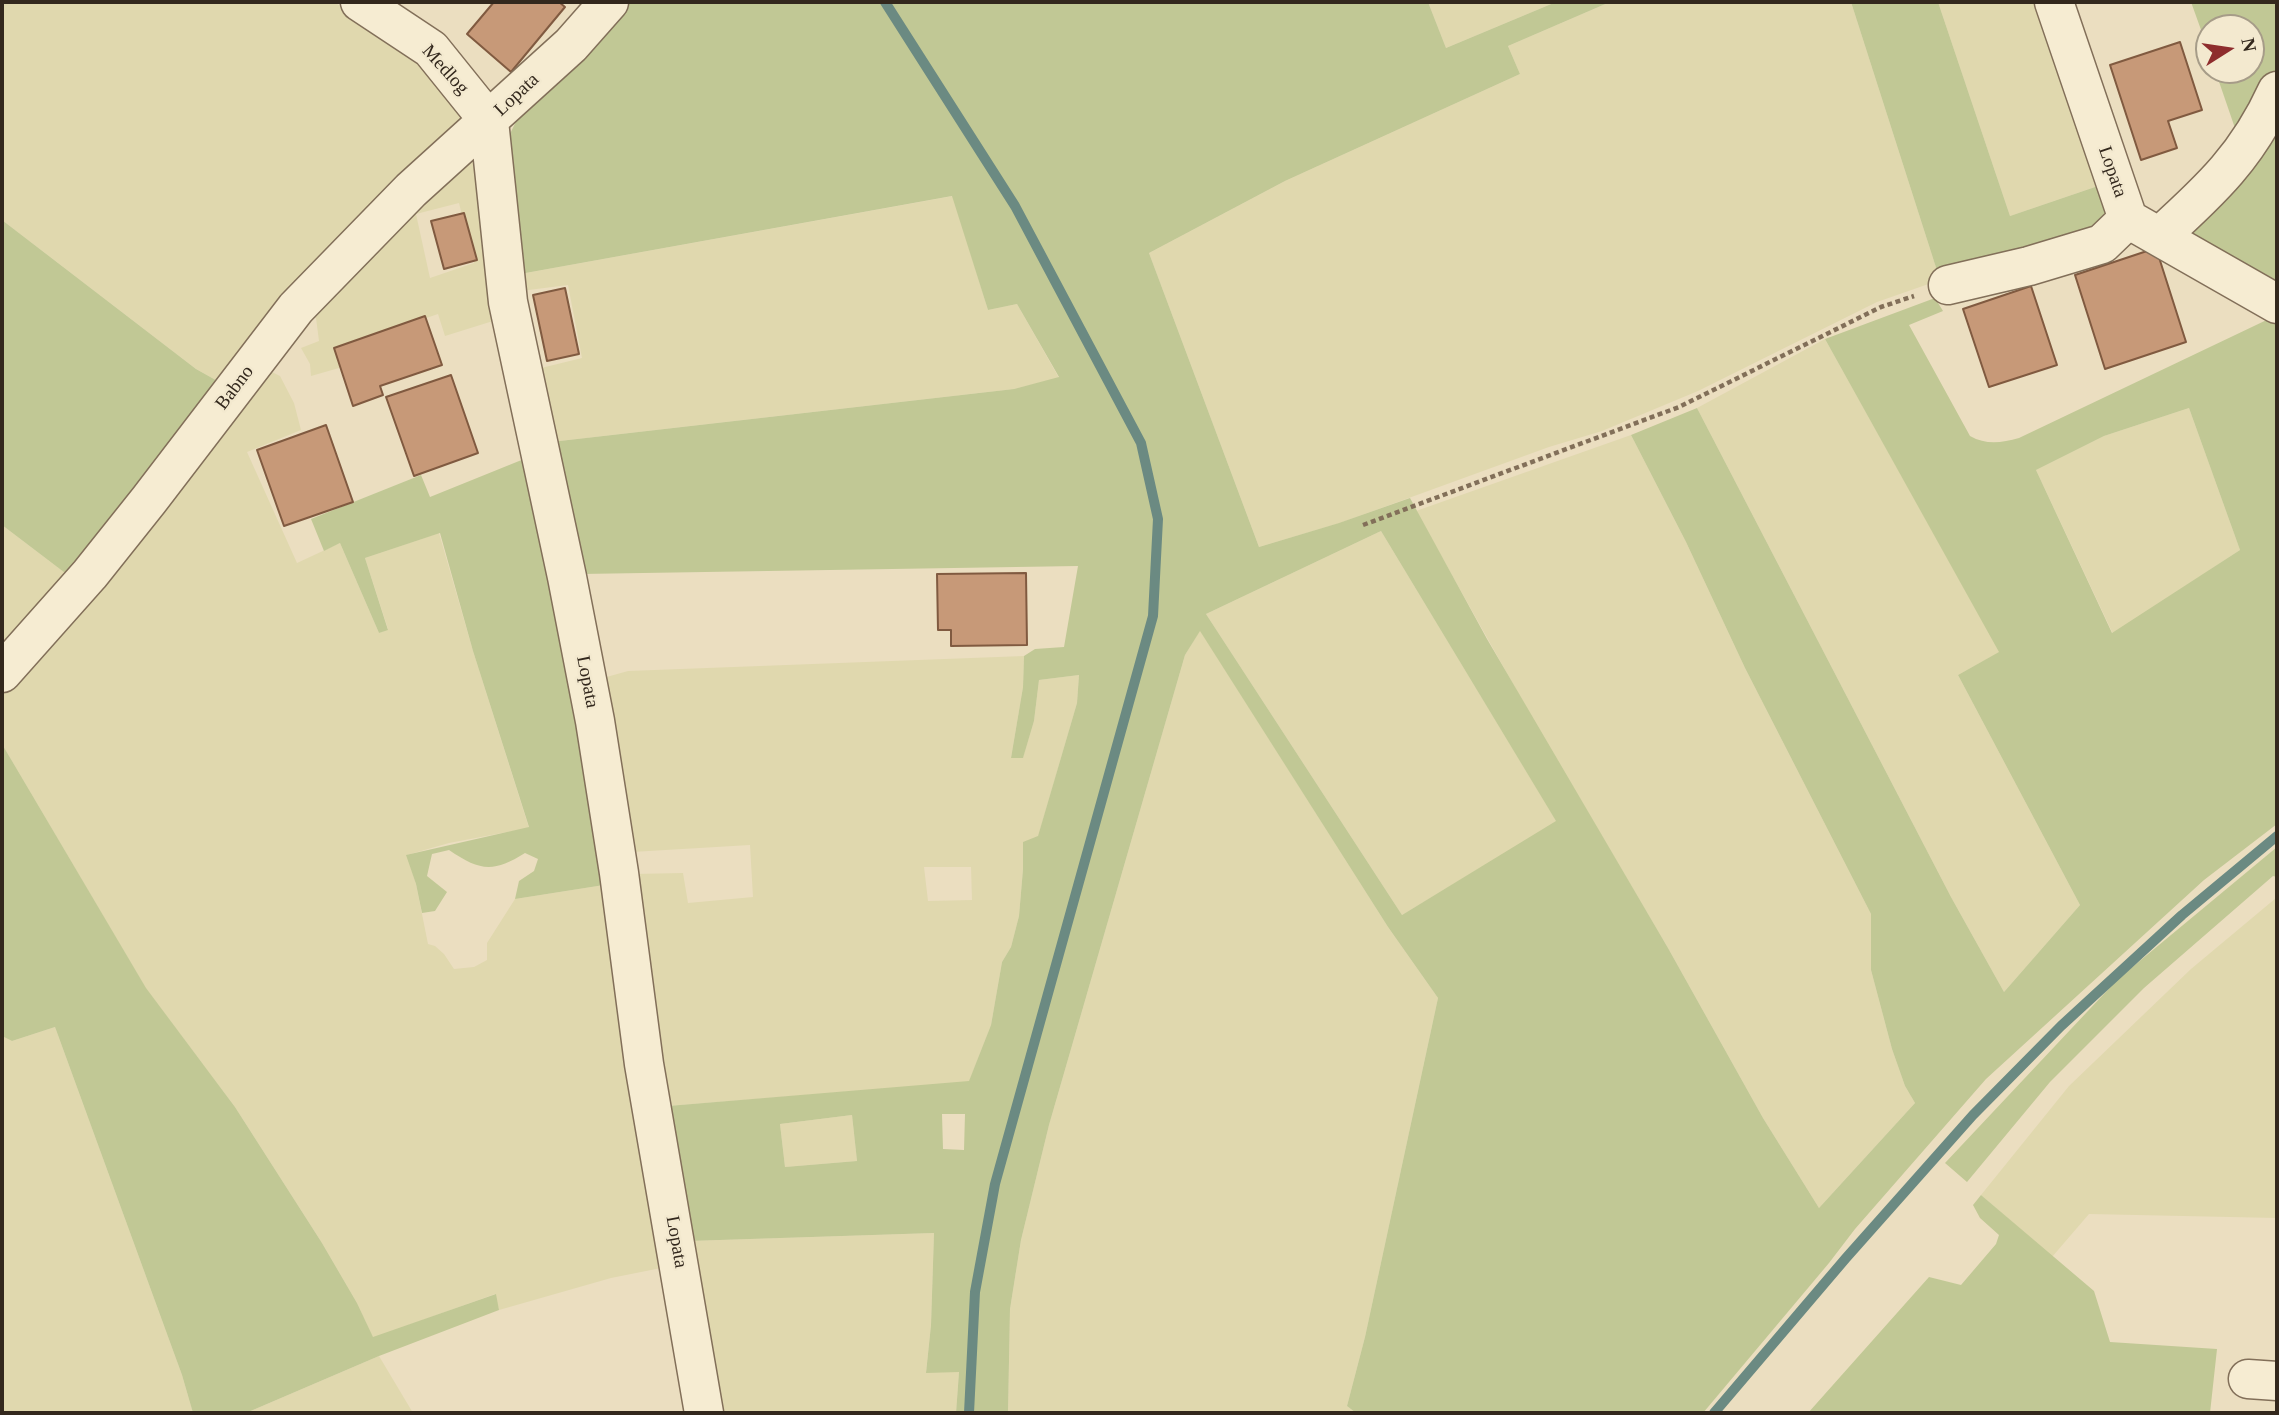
<!DOCTYPE html>
<style>
body{margin:0}
#map{position:relative;width:2279px;height:1415px;overflow:hidden;background:#ebdec0;font-family:"Times New Roman",serif}
canvas{display:block}
.frame{position:absolute;inset:0;border:4px solid #33281d;pointer-events:none}
.north{position:absolute;left:2195px;top:14px;width:70px;height:70px;box-sizing:border-box;background:#f3e9cf;border:2px solid #a69c88;border-radius:50%;rotate:78deg;font-size:19px;font-weight:700;line-height:28px;text-align:center;color:#33281d}
.north::after{content:'';display:block;margin:auto;width:24px;height:32px;background:#8e2d2d;clip-path:polygon(50% 0,100% 100%,50% 72%,0 100%)}
</style>
<div id="map">
<canvas width="2279" height="1415"></canvas>
<div class="frame"></div>
<div class="north">N</div>
</div>
<script>
const context = document.querySelector('canvas').getContext('2d');
context.lineJoin = 'round';
function paint(path, color) { context.fillStyle = color; context.fill(path, 'evenodd'); }
function strokePath(path, color, width, dash) { context.strokeStyle = color; context.lineWidth = width; context.lineCap = dash ? 'butt' : 'round'; context.setLineDash(dash || []); context.stroke(path); }
function drawText(font, color, halo, rows, align = 'center') {
  context.font = font + ' "Times New Roman",serif'; context.lineWidth = 5; context.setLineDash([]); context.textBaseline = 'middle'; context.strokeStyle = halo; context.fillStyle = color; for (const [text, x, y, turn = 0] of rows) {
    context.save(); context.translate(x, y); context.rotate((+turn || 0) * Math.PI / 180); context.textAlign = isNaN(turn) ? turn : align; if (halo) context.strokeText(text, 0, 0); context.fillText(text, 0, 0); context.restore();
  }
}
const farmland = new Path2D(`
 M2,2H334L409,51L459,108L462,131L221,383L196,369L2,220Z
 M1428,2H1556L1446,48Z
 M1610,2H1851L1940,280L1877,302L1698,391L1602,431L1549,447L1340,523L1259,547L1149,253L1285,181L1520,74L1508,46Z
 M1938,2H2038L2101,185L2010,216Z
 M462,160H476L485,271L493,321L445,336L438,314L346,345L339,368L311,376L310,364L301,348L319,341L316,318L303,316ZM459,203L474,263L430,278L416,214Z
 M953,196L988,310L1017,304L1059,378L1014,389L551,442L537,369L582,358L568,285L521,291L520,274Z
 M1825,339L2000,652L1958,675L2080,905L2004,992L1951,897L1697,408Z
 M260,366L280,376L294,403L301,430L247,452L297,563L340,543L379,633L388,629L365,558L439,533L473,651L529,828L449,843L407,855L416,884L428,944L435,946L444,954L454,969L474,967L487,960V943L515,899L604,885L661,1268L611,1278L499,1310L495,1294L373,1338L357,1303L322,1243L235,1107L146,989L2,744V683Z
 M2189,408L2240,550L2113,634L2036,470L2104,436Z
 M1631,435L1686,542L1745,668L1871,914V970L1892,1049L1905,1086L1915,1103L1819,1208L1763,1118L1668,948L1536,725L1416,511Z
 M2,525L73,579L2,655Z
 M1381,531L1557,822L1402,915L1206,614Z
 M1200,630L1388,927L1438,998L1365,1337L1347,1406L1356,1413H1008L1010,1309L1021,1240L1049,1125L1185,655Z
 M1024,656L1023,687L1011,758L1023,757L1034,721L1039,680L1079,675L1077,703L1038,837L1023,843V869L1019,916L1011,947L1002,962L991,1025L969,1082L668,1106L633,874L683,873L688,903L753,897L750,845L632,852L603,678L628,671ZM924,867H971L972,900L928,901Z
 M2276,898L2277,1218L2089,1214L2052,1257L1981,1195L2069,1086L2191,969Z
 M55,1027L182,1375L193,1413H2V1036L12,1041Z
 M852,1115L857,1161L785,1167L780,1124Z
 M934,1233L931,1325L926,1372H959L956,1413H716L689,1241Z
 M379,1356L413,1413H246Z`);
const green = new Path2D(`
 M627,2H1428L1446,48L1556,2H1610L1508,46L1520,74L1285,181L1149,253L1259,547L1339,523L1410,498L1487,639L1668,948L1763,1118L1819,1208L1915,1103L1905,1086L1892,1049L1871,970V914L1745,668L1686,542L1631,435L1697,408L1951,897L2004,992L2080,905L1958,675L1999,652L1825,339L1935,298L1943,311L1909,325L1970,436C1986,445 2001,443 2019,438L2275,316L2277,317V824L2204,880L1986,1079L1855,1229L1829,1263L1703,1413H1356L1347,1406L1365,1337L1438,998L1388,927L1200,631L1185,655L1049,1125L1021,1240L1010,1309L1008,1413H956L959,1372L926,1373L931,1325L934,1233L689,1241L668,1106L969,1081L991,1025L1002,962L1011,947L1019,916L1023,869V842L1038,836L1077,703L1079,675L1039,680L1034,721L1023,758H1011L1023,687L1024,656L1035,649L1064,647L1078,566L581,574L551,442L1014,389L1059,377L1017,304L988,310L952,196L520,274L509,136L522,109ZM2189,408L2240,550L2112,633L2036,470L2104,436ZM1381,531L1556,821L1402,915L1206,614ZM942,1114H965L964,1150L943,1149ZM852,1115L857,1161L785,1167L780,1124Z
 M1851,2H1938L2010,216L2101,185L2109,212L2091,236L1940,280Z
 M2191,2H2277V70L2237,134L2215,70H2251V28H2209V52Z
 M2277,119V296L2184,239Z
 M2,220L196,369L221,383L73,579L2,525Z
 M524,459L589,768L604,885L515,899L519,881L534,871L538,859L525,853C493,873 480,871 449,850L432,854L427,876L447,892L435,911L422,913L416,884L406,855L529,827L473,651L440,533L365,558L388,630L379,633L340,543L324,551L311,519L421,475L430,497Z
 M2,744L146,988L235,1107L322,1243L357,1303L373,1337L496,1294L499,1310L379,1356L246,1413H193L182,1375L55,1027L12,1041L2,1036Z
 M2277,847V877L2273,876L2144,988L2050,1082L1967,1182L1945,1163L2118,979Z
 M1981,1195L2094,1291L2110,1342L2217,1349L2210,1413H1808L1929,1277L1961,1285L1996,1244L1999,1235L1980,1218L1973,1205Z`);
const stream = new Path2D(`
 M885,2L1015,206L1141,443L1158,519L1153,616L995,1184L975,1292L969,1413
 M1714,1413L1846,1258L1973,1115L2061,1026L2182,915L2277,836`);
const building = new Path2D(`
 M494,2H559L565,7L511,72L467,34Z
 M2180,42L2202,110L2168,121L2177,148L2141,160L2110,65Z
 M464,213L477,260L444,269L431,221Z
 M2156,248L2186,342L2105,369L2075,275Z
 M2031,286L2057,365L1989,387L1963,309Z
 M565,288L579,354L547,361L533,295Z
 M425,316L442,365L380,386L383,395L353,406L334,348Z
 M451,375L478,453L414,476L386,397Z
 M326,425L353,502L284,526L257,450Z
 M1026,573L1027,645L951,646V630H938L937,574Z`);
const path = new Path2D(`
 M1363,525L1679,407L1881,307L1914,296`);
const minor = new Path2D(`
 M360,2L431,49L489,121
 M2054,2L2128,219L2277,304
 M489,121L508,302L567,577L595,721L619,873L644,1064L704,1413
 M2160,236C2212,189 2248,155 2277,91
 M1948,285L2029,266L2102,244L2128,219
 M2,673L90,574L149,500L296,308L411,190L571,45L609,2
 M2248,1379L2277,1381`);
const streetNames = [
 ["Medlog",445,70,48],
 ["Lopata",517,95,-43],
 ["Lopata",2112,172,71],
 ["Babno",235,388,-53],
 ["Lopata",587,682,79],
 ["Lopata",676,1242,80]
];
paint(farmland, '#e0d8ae');
paint(green, '#c1c895');
strokePath(stream, '#6b8a82', 10);
paint(building, '#c79978');
strokePath(building, '#805a40', 2);
strokePath(minor, '#826f59', 41);
strokePath(path, '#826f59', 4.5, [5, 3.5]);
strokePath(minor, '#f6ecd2', 38);
drawText('19px', '#33281d', '#f3e9cf', streetNames);
</script>
